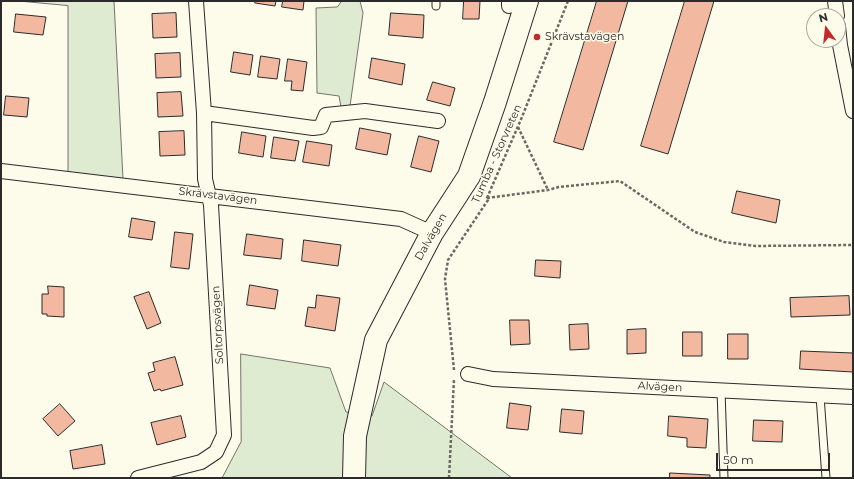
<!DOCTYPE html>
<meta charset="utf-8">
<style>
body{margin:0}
#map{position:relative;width:854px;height:479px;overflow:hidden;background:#fdfbea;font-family:Montserrat,sans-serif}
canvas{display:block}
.frame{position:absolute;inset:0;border:2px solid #2b2b2b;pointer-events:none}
.north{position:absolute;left:806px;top:8px;width:40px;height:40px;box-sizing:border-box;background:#fdfbea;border:1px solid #a9a89e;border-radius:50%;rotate:345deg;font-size:11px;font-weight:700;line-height:16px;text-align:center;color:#2b2b2b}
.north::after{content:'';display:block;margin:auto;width:14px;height:18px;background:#c62828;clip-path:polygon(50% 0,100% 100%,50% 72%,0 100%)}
.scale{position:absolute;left:716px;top:453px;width:114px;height:18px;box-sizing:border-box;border:2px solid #2b2b2b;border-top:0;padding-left:5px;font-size:12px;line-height:14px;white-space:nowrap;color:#2b2b2b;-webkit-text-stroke:3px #fdfbea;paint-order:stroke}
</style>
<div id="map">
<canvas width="854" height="479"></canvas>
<div class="frame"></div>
<div class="north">N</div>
<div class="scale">50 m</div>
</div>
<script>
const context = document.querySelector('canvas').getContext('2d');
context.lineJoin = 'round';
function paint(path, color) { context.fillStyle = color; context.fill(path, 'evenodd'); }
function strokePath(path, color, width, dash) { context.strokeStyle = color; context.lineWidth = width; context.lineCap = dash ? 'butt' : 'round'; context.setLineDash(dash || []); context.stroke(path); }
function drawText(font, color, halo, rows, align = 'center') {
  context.font = font + ' Montserrat,sans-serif'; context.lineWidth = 3; context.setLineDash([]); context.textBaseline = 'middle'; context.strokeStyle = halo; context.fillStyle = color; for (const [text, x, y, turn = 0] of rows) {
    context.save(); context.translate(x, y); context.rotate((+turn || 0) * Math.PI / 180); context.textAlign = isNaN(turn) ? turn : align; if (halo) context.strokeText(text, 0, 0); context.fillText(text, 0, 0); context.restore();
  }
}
const green = new Path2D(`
 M19,1H114L123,179L68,172V6Z
 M342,1H360L363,13L350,106L341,107L339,96L317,93L316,8L337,7Z
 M241,354L330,368L346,412L372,416L384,382L512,478H222L241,442Z`);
const building = new Path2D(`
 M256,1H276L275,6L255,3Z
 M283,1H304L303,10L282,7Z
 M464,1H480L479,19H463Z
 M597,1H628L583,150L554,142Z
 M685,1H714L668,154L641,146Z
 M176,13L177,37L153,38L152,14Z
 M391,13L424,15L423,38L389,35Z
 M16,14L46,17L43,35L14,32Z
 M234,52L253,55L250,75L231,72Z
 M180,53L181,77L156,78L155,54Z
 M261,56L280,59L277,79L258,77Z
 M372,58L405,64L402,85L369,78Z
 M288,59L307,62L303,91L291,90L292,81H285Z
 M433,82L455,88L450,106L427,100Z
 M181,92L183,116L158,117L157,93Z
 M6,96L29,98L27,117L4,115Z
 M360,128L391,134L387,155L356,149Z
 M184,131L185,155L160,156L159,132Z
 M242,132L266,136L263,157L239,153Z
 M419,136L439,141L431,172L411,167Z
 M274,137L299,141L295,161L271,158Z
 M307,141L332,145L329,166L303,162Z
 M737,191L780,200L776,223L732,213Z
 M132,218L155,222L152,240L129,237Z
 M175,232L193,234L189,269L171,267Z
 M247,234L283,239L281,259L244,255Z
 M304,240L341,245L338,266L302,261Z
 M536,260L561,261L560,278L535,276Z
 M250,285L278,290L275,309L247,305Z
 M48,286L64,287V317L47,316V314H42V294H48Z
 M149,292L161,323L147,329L134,297Z
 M317,295L340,298L335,331L305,326L308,307L315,308Z
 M849,296L850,315L791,317L790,298Z
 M510,320H529L530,344L511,345Z
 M588,324L589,349L570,350L569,325Z
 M646,329V353L627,354V330Z
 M683,332H702V356H683Z
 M728,334H748V359H728Z
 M801,351L853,353V372L800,369Z
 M175,357L183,385L161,391L160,389L154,391L148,373L155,371L153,363Z
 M510,403L531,406L528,430L507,428Z
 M60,404L75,421L58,436L43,419Z
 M562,409L584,411L582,434L560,432Z
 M181,416L186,437L157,445L151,423Z
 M669,416L708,419L706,448L687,447V438L668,436Z
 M754,420L783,421L782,442L753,441Z
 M102,445L105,464L73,469L70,451Z
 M670,473L710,475V478H670Z`);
const path = new Path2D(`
 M518,127L548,190
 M487,198L548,190L559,187L620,181L695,232L724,242L756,246L853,245
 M454,370L445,279L448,260L488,200L487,198L522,117L568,1
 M449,478L454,379`);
const service = new Path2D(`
 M436,6V1
 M721,390L724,478
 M820,396L826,478`);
const minor = new Path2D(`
 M509,1V6
 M835,1L837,16
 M838,26L840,45L853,111
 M204,113L313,128L321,127L326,115L365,111L438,121
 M1,171L401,219L432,233
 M468,374L493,379L853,397
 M138,478L201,462L216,452L224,435L211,205L205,179L204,113L196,1`);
const primary = new Path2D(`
 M354,478L355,436L376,340L432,233L469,176L495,102L527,1`);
const markers = [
 [537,37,4,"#c62828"]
];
const poiNames = [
 ["Skrävstavägen",545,37]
];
const streetNames = [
 ["Tumba - Storvreten",497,154,-66],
 ["Skrävstavägen",218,196,7],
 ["Dalvägen",431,237,-60],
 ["Soltorpsvägen",218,325,-93],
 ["Alvägen",660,387,3]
];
paint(green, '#deebd1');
strokePath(green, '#74746e', 1);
paint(building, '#f2b8a0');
strokePath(building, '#2b2b2b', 1);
strokePath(service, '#2b2b2b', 9);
strokePath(minor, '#2b2b2b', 16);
strokePath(primary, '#2b2b2b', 24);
strokePath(path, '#6a6964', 2.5, [3, 2]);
strokePath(service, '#fdfbea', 7);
strokePath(minor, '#fdfbea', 14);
strokePath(primary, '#fdfbea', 22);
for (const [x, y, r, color] of markers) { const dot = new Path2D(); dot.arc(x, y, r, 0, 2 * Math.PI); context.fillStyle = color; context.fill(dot); strokePath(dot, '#fdfbea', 1.5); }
drawText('11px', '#2b2b2b', '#fdfbea', poiNames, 'left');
drawText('11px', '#2b2b2b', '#fdfbea', streetNames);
</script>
